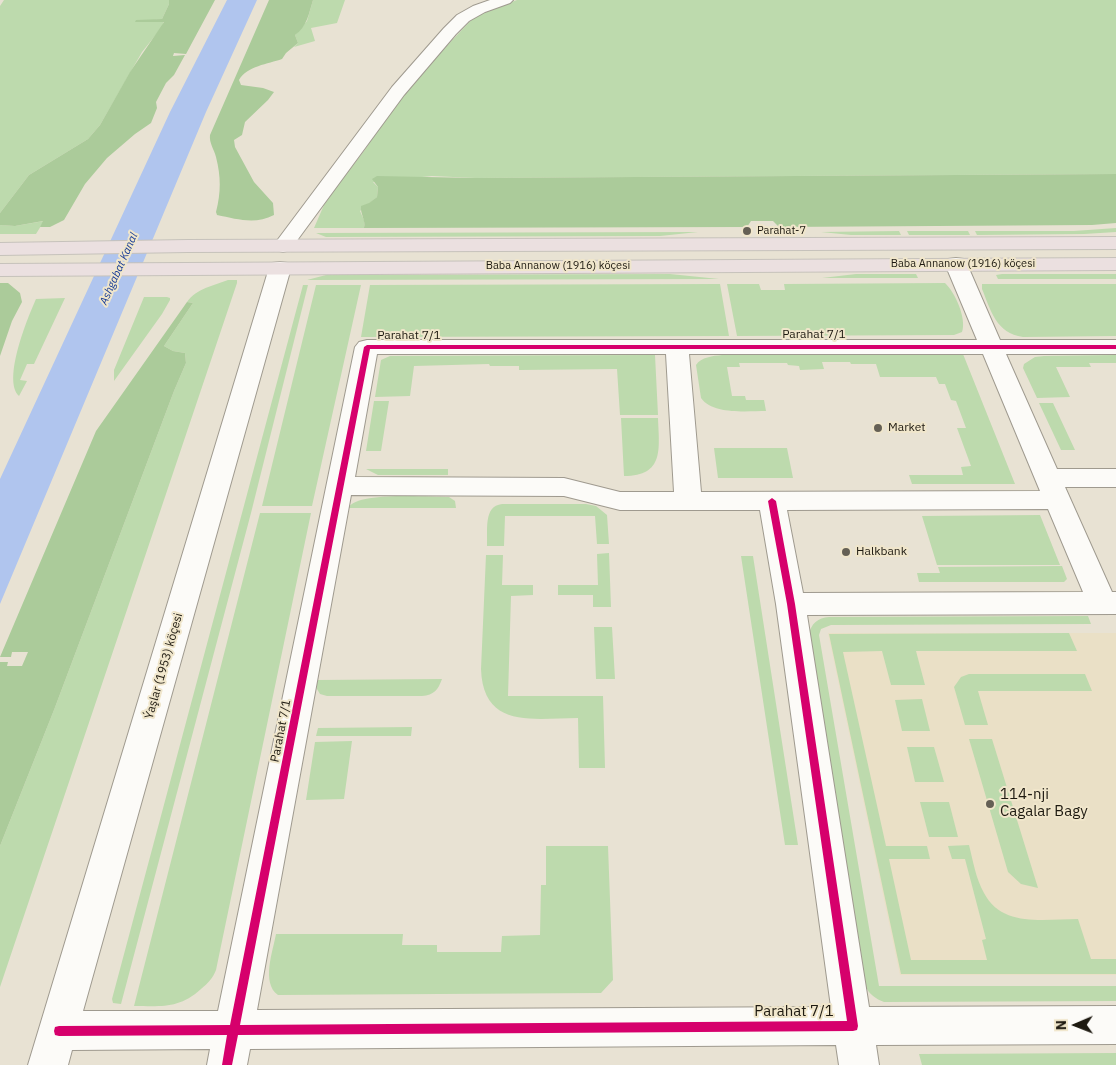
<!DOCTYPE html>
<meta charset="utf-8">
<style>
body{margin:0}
#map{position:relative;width:1116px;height:1065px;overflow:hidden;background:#e8e2d3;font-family:"IBM Plex Sans",sans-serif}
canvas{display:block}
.north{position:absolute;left:1051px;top:1000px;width:50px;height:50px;-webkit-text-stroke:4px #f0e6cb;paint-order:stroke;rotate:269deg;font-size:14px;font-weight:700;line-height:20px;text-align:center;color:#1e1a11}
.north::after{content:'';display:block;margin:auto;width:18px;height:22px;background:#1e1a11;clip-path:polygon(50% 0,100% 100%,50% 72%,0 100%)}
</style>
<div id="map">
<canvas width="1116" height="1065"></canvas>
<div class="north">N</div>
</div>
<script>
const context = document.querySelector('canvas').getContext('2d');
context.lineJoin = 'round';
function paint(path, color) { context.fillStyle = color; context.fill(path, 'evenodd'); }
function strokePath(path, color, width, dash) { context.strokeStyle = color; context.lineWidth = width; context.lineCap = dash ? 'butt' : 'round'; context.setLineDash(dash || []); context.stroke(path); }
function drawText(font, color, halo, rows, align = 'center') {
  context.font = font + ' "IBM Plex Sans",sans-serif'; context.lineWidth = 4; context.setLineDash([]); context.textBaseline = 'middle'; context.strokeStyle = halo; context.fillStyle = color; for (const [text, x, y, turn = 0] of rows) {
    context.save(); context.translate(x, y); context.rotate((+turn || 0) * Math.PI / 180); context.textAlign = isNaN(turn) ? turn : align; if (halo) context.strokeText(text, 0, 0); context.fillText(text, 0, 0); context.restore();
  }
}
const built = new Path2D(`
 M828,633H1116V975H900Z`);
const green = new Path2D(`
 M4,0H169V4L162,19L135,22L164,21L162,27L142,52L100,125L88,139L29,175L0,213V6Z
 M313,0H345L337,23L311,28L315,41L294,47L298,43L295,35L307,21Z
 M517,0H1116V174L475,178L432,176L373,182L378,187L377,197L360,211L364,220V228H314L324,205L335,189L364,151L405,90L476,15Z
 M44,221L36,234H0V225L15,226Z
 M1116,228V232L1084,234L977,235L975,231H1074Z
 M899,231L901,235H851L821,232Z
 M907,231H968L970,235H909Z
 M698,232L660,236L326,237L316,233Z
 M670,274L719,279L307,280L326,275Z
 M856,274H916L918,278H822Z
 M1002,274H1116V279H998L996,275Z
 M228,280H237V283L0,987V846L54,710L174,391L186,363L185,353L173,351L164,346L193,303L187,302C197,288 213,286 228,280Z
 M945,283C955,292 967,319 962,332L954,335L737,336L727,284H759L761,290H785L784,284Z
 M720,284L729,336L361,337L370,285Z
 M982,284H1116V336L1023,337C996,333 991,311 982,289Z
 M303,285H308L251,513L121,1004L113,1003L112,999Z
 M316,285H361L312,506H262Z
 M144,297H167L170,298V300L162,314L114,381V370Z
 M65,298L34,364H27L20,380L27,381L19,396C2,380 28,317 36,299Z
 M963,354L1015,484H912L909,475H963L961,467L971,466L957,428H966L956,401L951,400L945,384H939L936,377H880L876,364H851L850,362H822L824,369L800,370L799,366L788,365L787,363H739L740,367H727L732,396H745L746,400H764L766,411C747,411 713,415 701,398L696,365C701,357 713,356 722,355Z
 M655,355L658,415H620L617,369L519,370V366H490L489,364L414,366L410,396L375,397L381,360L390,356Z
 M1116,355V363H1089L1091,367H1056L1070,397L1037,398L1023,368L1024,364L1035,357L1044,356Z
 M374,401H389L381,451H366Z
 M1039,403H1053L1075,450H1061Z
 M621,418H658C659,448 665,476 624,476Z
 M714,448H787L793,478H718Z
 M366,469H448V475H378Z
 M449,497L455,501L456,508H348C357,491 430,497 449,497Z
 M502,504H586L596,506L607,515L609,544H597L595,516H505L504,546H487C488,531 483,506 502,504Z
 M260,513H311L216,970C213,978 208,983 201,989C179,1009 162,1006 134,1006Z
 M1040,515L1060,565H937L922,516Z
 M609,553L611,607H593V595H558V585H598L597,554Z
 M486,555H503L502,585H533V595L511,596L508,696H603L605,768H579L578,718C535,718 483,730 481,669Z
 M741,556H753L798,845H785Z
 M1062,566L1067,579L1064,582H919L917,573H940L938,567Z
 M1088,616L1091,624L831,625L821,629L819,635L879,986H1116V1001L884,1002C876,999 869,994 866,987L809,635C811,623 818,618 829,617Z
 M594,627H612L615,679H596Z
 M1069,633L1077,651H916L925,685H891L882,651L843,652L886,846H927L930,859H889L911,960H987L982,940L986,939L965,859H952L948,846L969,845C973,861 976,879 984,893C1002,928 1045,919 1078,919L1091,959H1116V974H901L829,634Z
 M969,674H1085L1092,691H978L988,725H965L954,687L961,677Z
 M442,679C438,690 434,695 422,696H327L320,694L317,689V680Z
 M922,699L930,731H902L895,700Z
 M412,727L411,736H316L318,728Z
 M969,739H992L1038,888L1021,884L1008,872Z
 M352,741L344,799L306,800L315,742Z
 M907,747H934L944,782H915Z
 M920,802H949L958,837H929Z
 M546,846H608L613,980L601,993L278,995C261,983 273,951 276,934H403L402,945H437V952H501L502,936L540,935L541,885H546Z
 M1116,1053V1065H922L919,1054Z`);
const forest = new Path2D(`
 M169,0H215L186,54L174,53L173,56L185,55L174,75L166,83L156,102L157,108L151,123L135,134L107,158L85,184L64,220L50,227H40L43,221L15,226L0,225V213L29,175L88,139L100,125L130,72L164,22H135L136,20L162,19L169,4Z
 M269,0H313C309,13 307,27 295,35L298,43L286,53L282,59C268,64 247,66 239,80L241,85L263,88L274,92L268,100L245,122L242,135L234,140L235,147L254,182L273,203L274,215C255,225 237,219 217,215L216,212C221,192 221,177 216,157C214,149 209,143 210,135Z
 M1116,174V223L1092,225L779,227L773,221H751L747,227L364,228C366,220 360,214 361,206L369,203L377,197L378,187L372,179L377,176L475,178Z
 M0,283H8L20,293L22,302L12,321L0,356Z
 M187,302L193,303L164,346L173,351L185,353L186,363L174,391L54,710L0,846V662H8L7,666H22L28,652H12L11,657H0L96,431Z`);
const water = new Path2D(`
 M227,0H257L206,112L0,604V479L170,112Z`);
const minor = new Path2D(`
 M490,0H513L510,3L485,12L469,21L456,34L404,95L290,250L283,252L276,250L273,246L276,242L392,87L444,28L457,15L473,6Z
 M956,258L964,259L967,264L1000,340H1116V354H1006L1057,469H1116V487H1065L1112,592H1116V614L807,615L869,1007L1116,1006V1044L876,1045L879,1065H839L836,1045L250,1049L247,1065H207L210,1049L72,1050L68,1065H28L269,268L272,263L280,262L288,263L291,268L83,1011H218L355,347L359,342L367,340H977L945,264L948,259ZM377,354H666L674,492H620L564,478L355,477ZM689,354H983L1040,491L701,492ZM351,495L564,496L620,510H760L776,604L831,1007L257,1010ZM1048,509L1083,592L803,593L787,510Z`);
const primary = new Path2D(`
 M1116,237V249L188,252L0,255V243L188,240Z
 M1116,258V270L0,276V264Z`);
const cycleway = new Path2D(`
 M367,345H1116V349H370L240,1025L847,1021L787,604L768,501L772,498L776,501L795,604L858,1026L857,1030L853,1031L238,1035L232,1065H222L227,1035L59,1036L55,1035L54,1031L55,1027L59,1026L230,1025L364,347Z`);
const markers = [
 [747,231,5,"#656055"],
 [878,428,5,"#656055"],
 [846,552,5,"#656055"],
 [990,804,5,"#656055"]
];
const farPoinames = [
 ["Parahat-7",757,231]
];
const farStreetnames = [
 ["Baba Annanow (1916) köçesi",963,264],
 ["Baba Annanow (1916) köçesi",558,266]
];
const farWaternames = [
 ["Ashgabat Kanal",119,269,-66]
];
const streetNames = [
 ["Parahat 7/1",814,335],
 ["Parahat 7/1",409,336],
 ["Ýaşlar (1953) köçesi",164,666,-74],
 ["Parahat 7/1",281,731,-79]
];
const poiNames = [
 ["Market",888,428],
 ["Halkbank",856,552]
];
const nearPoinames = [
 ["114-nji",1000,795],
 ["Cagalar Bagy",1000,812]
];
const nearStreetnames = [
 ["Parahat 7/1",794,1012]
];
paint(built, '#eae0c6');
paint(green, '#bddaad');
paint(forest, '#abcb9a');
paint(water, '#b0c5ee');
strokePath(minor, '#9f9a8f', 2);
strokePath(primary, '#c6c2bb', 2);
paint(minor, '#fcfbf8');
paint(primary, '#ebe0e0');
paint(cycleway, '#d6006c');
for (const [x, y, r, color] of markers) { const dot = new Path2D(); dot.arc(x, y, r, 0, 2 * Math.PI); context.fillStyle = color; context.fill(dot); strokePath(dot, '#f0e6cb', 2); }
drawText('11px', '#1e1a11', '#f0e6cb', farPoinames, 'left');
drawText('11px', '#1e1a11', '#f0e6cb', farStreetnames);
drawText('italic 11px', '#173b96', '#f0e6cb', farWaternames);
drawText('12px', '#1e1a11', '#f0e6cb', streetNames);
drawText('12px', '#1e1a11', '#f0e6cb', poiNames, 'left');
drawText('15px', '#1e1a11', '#f0e6cb', nearPoinames, 'left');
drawText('15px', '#1e1a11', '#f0e6cb', nearStreetnames);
</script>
